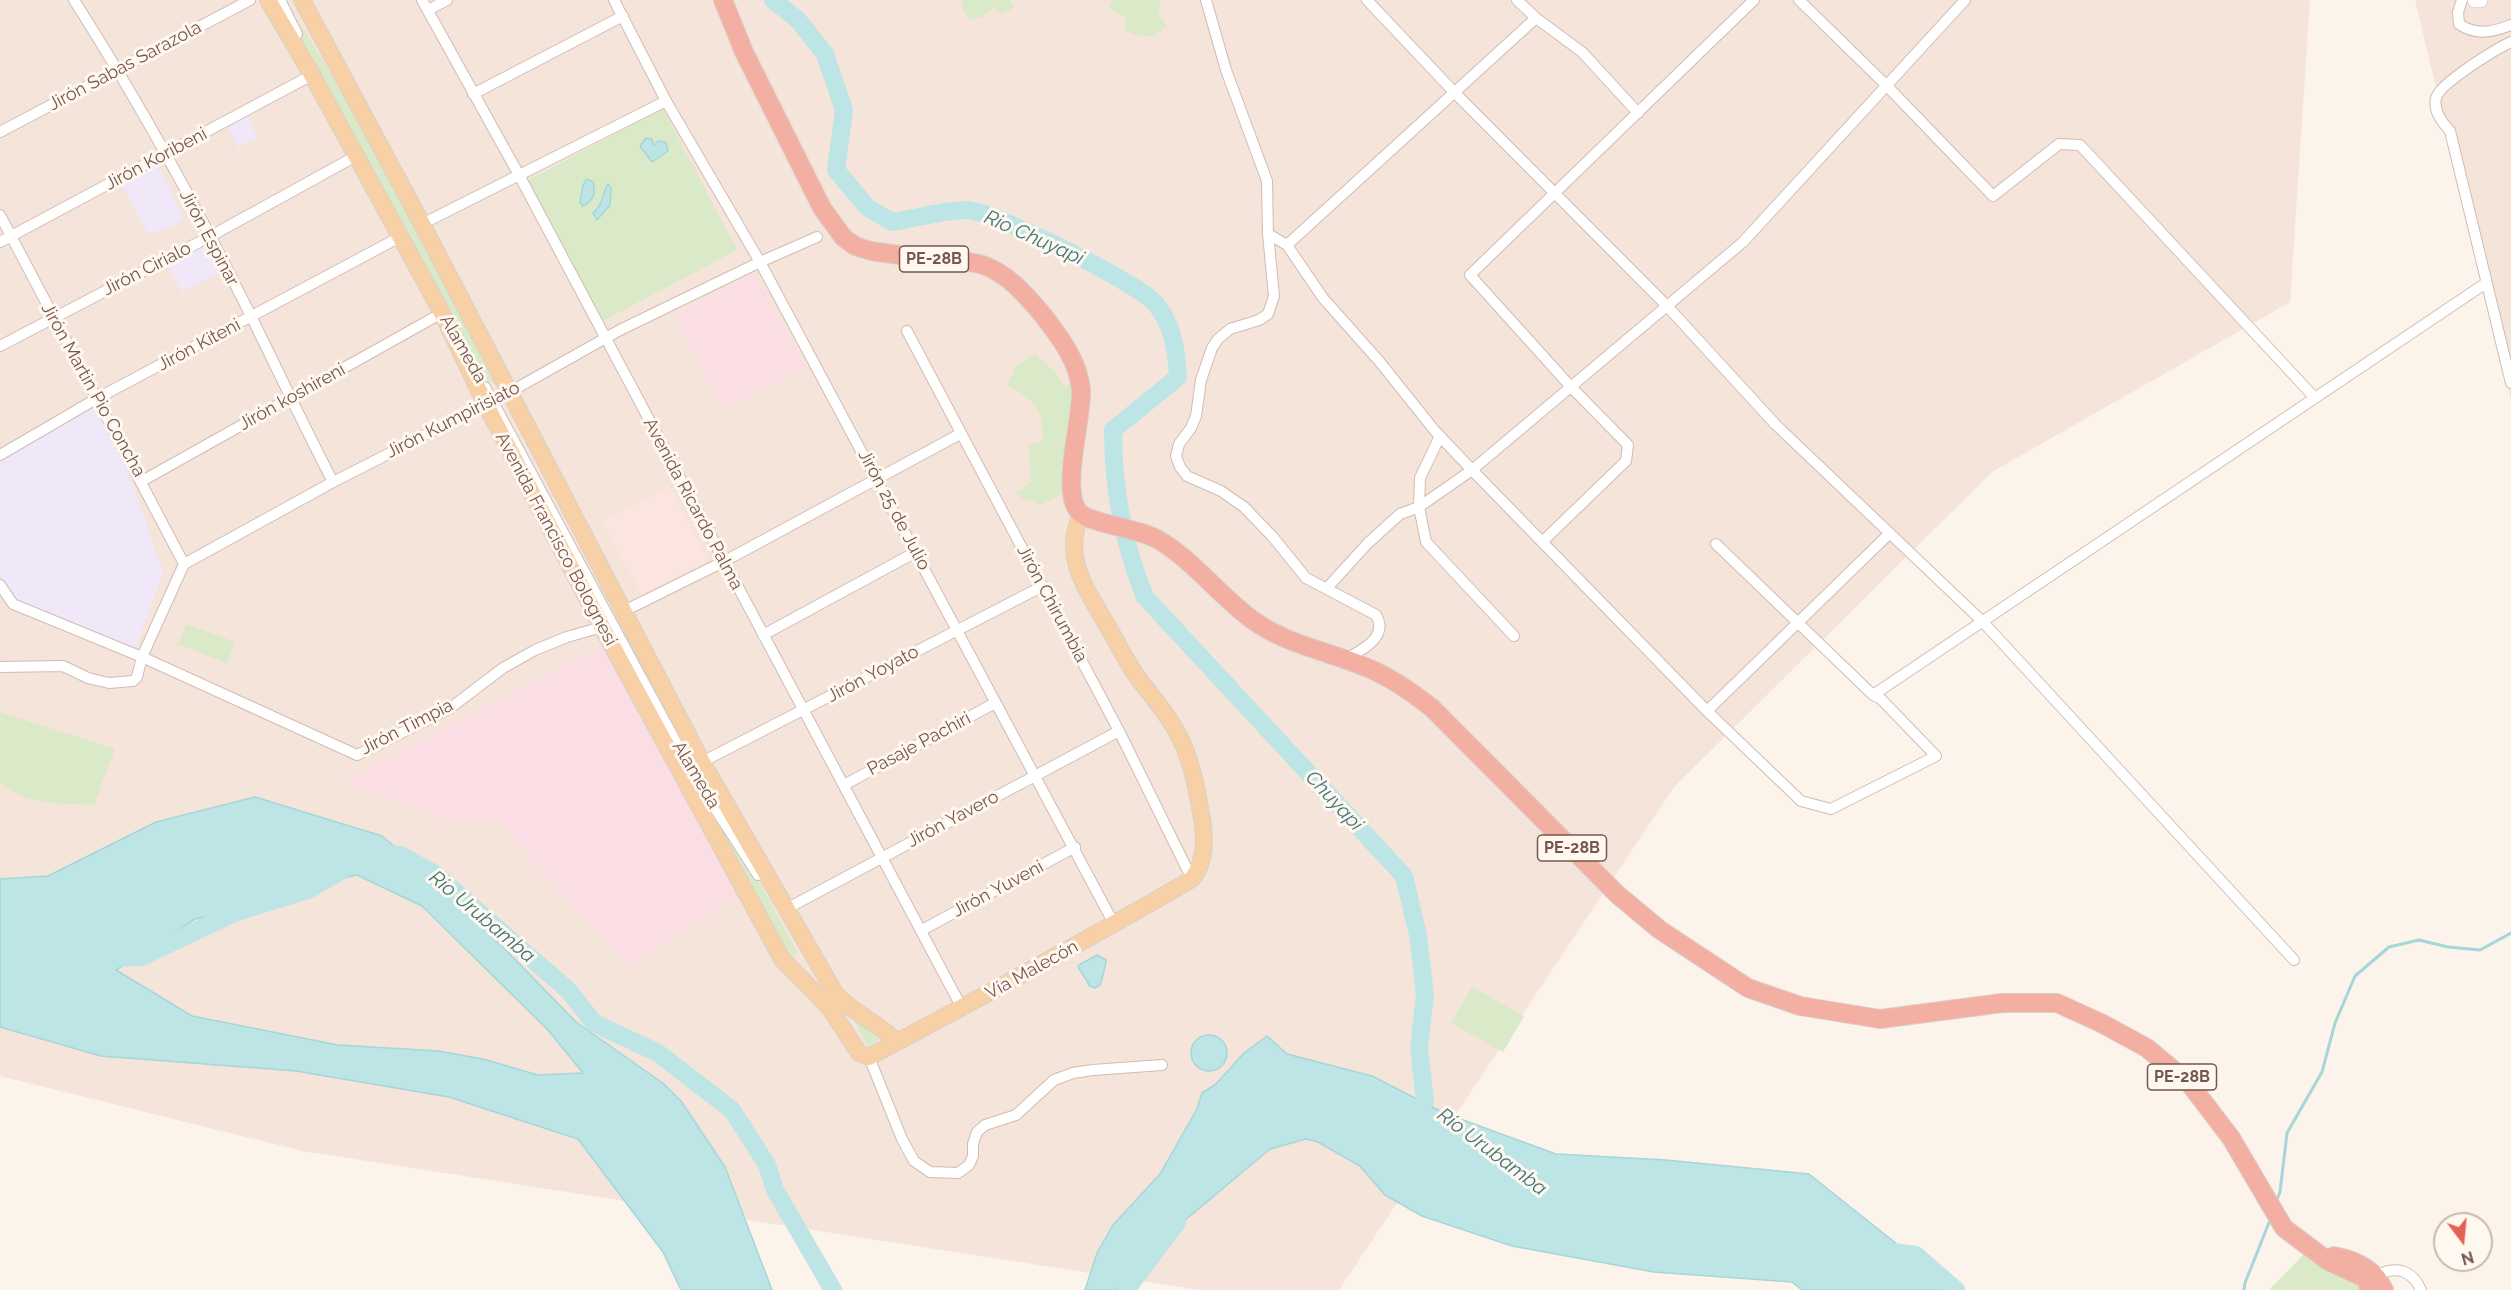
<!DOCTYPE html>
<meta charset="utf-8">
<style>
body{margin:0}
#map{position:relative;width:2511px;height:1290px;overflow:hidden;background:#fcf3ea;font-family:Raleway,sans-serif}
canvas{display:block}
.north{position:absolute;left:2433px;top:1212px;width:60px;height:60px;box-sizing:border-box;background:#fff8f1;border:2px solid #c9b8af;border-radius:50%;rotate:164deg;font-size:16px;font-weight:700;line-height:24px;text-align:center;color:#77574d}
.north::after{content:'';display:block;margin:auto;width:21px;height:27px;background:#e26253;clip-path:polygon(50% 0,100% 100%,50% 72%,0 100%)}
</style>
<div id="map">
<canvas width="2511" height="1290"></canvas>
<div class="north">N</div>
</div>
<script>
const context = document.querySelector('canvas').getContext('2d');
context.lineJoin = 'round';
function paint(path, color) { context.fillStyle = color; context.fill(path, 'evenodd'); }
function strokePath(path, color, width, dash) { context.strokeStyle = color; context.lineWidth = width; context.lineCap = dash ? 'butt' : 'round'; context.setLineDash(dash || []); context.stroke(path); }
function drawText(font, color, halo, rows, align = 'center') {
  context.font = font + ' Raleway,sans-serif'; context.lineWidth = 6; context.setLineDash([]); context.textBaseline = 'middle'; context.strokeStyle = halo; context.fillStyle = color; for (const [text, x, y, turn = 0] of rows) {
    context.save(); context.translate(x, y); context.rotate((+turn || 0) * Math.PI / 180); context.textAlign = isNaN(turn) ? turn : align; if (halo) context.strokeText(text, 0, 0); context.fillText(text, 0, 0); context.restore();
  }
}
const residential = new Path2D(`
 M0,0H2310L2290,302L1992,472L1674,787L1339,1290H1200L303,1151L0,1076Z
 M2415,0H2511V400Z`);
const commercial = new Path2D(`
 M669,486L709,560L642,596L603,522Z`);
const education = new Path2D(`
 M246,115L258,138L238,148L228,126Z
 M158,165L184,220L169,228L148,234L122,185Z
 M206,245L219,273L182,292L168,264Z
 M95,404L123,455L163,573L135,650L14,599L0,574V461Z`);
const medical = new Path2D(`
 M754,274L806,367L723,410L674,316Z
 M603,645L742,894L629,966L496,820L441,819L344,781Z`);
const green = new Path2D(`
 M964,0H1010L1014,8L1002,14L993,8L981,18L969,20L961,5Z
 M1113,0H1160L1159,15L1167,26L1154,36L1134,35L1124,29L1127,17L1112,11L1109,5Z
 M295,27L304,29L463,298L498,387L474,370L291,37Z
 M663,109L737,250L603,321L525,182Z
 M1035,355L1056,372L1062,385L1067,386L1077,380L1072,496L1061,495L1040,505L1030,499L1024,500L1016,493L1031,481L1029,445L1043,441C1043,408 1035,401 1008,385L1015,366Z
 M186,624L235,642L227,663L178,644Z
 M626,631L797,952L784,961L611,639Z
 M0,712L115,749L94,805C61,803 26,806 0,782Z
 M1472,987L1524,1016L1503,1052L1451,1023Z
 M851,1014L886,1035L868,1047Z
 M2303,1255L2366,1283L2367,1290H2269Z`);
const water = new Path2D(`
 M646,138L652,139L654,146L658,141L666,142L668,151L652,162L640,146Z
 M587,179L593,182C596,193 594,201 583,206L580,202L583,185Z
 M608,184L611,188L610,205L597,220L593,213C604,204 601,195 608,184Z
 M255,797L382,836L463,906L576,1022L664,1084L681,1101L725,1167L772,1290H681L663,1252L578,1139L449,1097L296,1071L101,1056L0,1027V879L48,876L156,822ZM357,875L422,906L548,1030L583,1073L538,1075L483,1059L438,1051L338,1045L192,1016L116,970L195,919L222,913L276,893Z
 M1097,955L1106,960C1106,963 1102,981 1100,985L1095,988L1090,986L1078,967L1079,965Z
 M1191 1053a18 18 0 1 1 36 0a18 18 0 1 1-36 0Z
 M1267,1036L1287,1054L1372,1076L1444,1113L1556,1154L1666,1160L1809,1174L1937,1276L1946,1290H1802L1792,1282L1654,1272L1512,1246L1422,1216L1385,1195L1360,1166L1318,1142L1306,1139L1270,1149L1171,1232L1116,1290H1085L1097,1253L1113,1225L1160,1174L1197,1109L1202,1093L1216,1084L1243,1054Z`);
const stream = new Path2D(`
 M2276,1202L2280,1192L2287,1133L2322,1072L2335,1023L2355,976L2389,947L2419,940L2448,947L2480,950L2511,933
 M2244,1290L2245,1283L2270,1220`);
const river = new Path2D(`
 M773,0L798,20L825,54L844,110L836,170L868,208L892,222C913,219 948,209 968,210C995,212 1140,284 1156,304C1174,328 1176,349 1178,377L1113,430C1113,488 1123,543 1145,597L1404,876L1418,935L1425,994L1419,1048L1425,1101
 M386,854L401,855L435,874L569,991L594,1023L658,1053L732,1110L767,1165L775,1190L833,1290
 M234,913L308,890L341,871
 M113,958L141,957L234,913L247,886
 M1885,1251L1916,1255L1956,1290
 M1126,1290L1177,1222`);
const street = new Path2D(`
 M74,0C139,102 198,209 252,318C279,373 305,428 333,482
 M280,0L297,34
 M422,0L519,175L962,1008
 M614,0L666,101L760,262L1114,924
 M1206,0L1226,70L1267,181L1268,234L1274,296L1268,314L1259,320L1230,329L1218,339L1212,348L1201,380L1196,416L1191,428L1179,444L1176,456L1180,467L1187,476L1221,491L1244,507L1272,536L1306,578L1376,615C1389,637 1362,650 1346,659
 M1367,0L1454,92L1667,306L1775,424L1983,622L2294,960
 M1517,0L1536,18L1582,52L1638,113
 M1799,0L1886,85L1993,196L2059,144L2080,145L2315,398
 M2462,0L2458,12L2459,24C2476,36 2493,32 2511,25
 M428,10L447,0
 M2511,42C2496,49 2440,83 2436,98C2433,111 2442,122 2450,131L2511,383
 M473,94L623,16
 M0,132L250,0
 M0,215L184,564
 M422,224L666,101
 M1268,234L1287,245L1323,298L1379,361L1435,431L1472,470L1707,711L1801,801L1831,809L1936,756L1881,699L1873,695
 M0,242L312,75
 M1287,245L1536,18
 M907,331L1119,731L1192,879
 M0,346L209,237L356,156
 M485,387L692,772L758,875
 M1440,436L1420,478L1419,507L1426,542L1514,636
 M0,455L96,399L400,237
 M142,481L442,313
 M1542,542L1626,461L1628,445L1571,387L1470,275L1754,0
 M1716,544L1873,695L2486,283
 M0,585L13,604L142,657L357,755L449,709L503,668L535,650L567,637L602,627
 M1327,588L1368,543L1400,514L1419,507L1472,470L1743,242L1965,0
 M624,611L723,562L960,434
 M763,635L916,552
 M0,667L63,666L88,678L109,683L133,681L137,677L142,657L184,564L333,482L508,393L620,330L760,262L817,237
 M1707,711L1890,533
 M702,762L1043,586
 M844,785L995,703
 M788,908L1119,731
 M922,930L1075,847
 M869,1057L902,1139L914,1161L930,1172L958,1173L969,1165L973,1156V1144L977,1132L985,1125L1016,1115L1054,1080L1073,1073L1093,1070L1162,1065
 M2376,1276C2396,1265 2412,1270 2421,1290`);
const secondary = new Path2D(`
 M2475,0H2480`);
const primary = new Path2D(`
 M268,0L312,75L442,313L486,405L602,627L782,959L829,1007L859,1053L869,1057C978,999 1086,941 1192,879C1207,860 1205,836 1201,813C1196,784 1190,753 1174,727C1163,708 1148,692 1136,675C1124,658 1115,638 1104,620C1083,584 1063,555 1081,514
 M302,0L422,224L702,762L835,993C853,1014 878,1022 897,1042`);
const highway = new Path2D(`
 M723,0L744,52L822,208L843,237L855,246L871,251C892,254 913,257 934,259C950,260 967,260 983,265C1007,273 1026,295 1042,314C1059,336 1078,360 1081,389C1083,418 1059,493 1080,513C1092,524 1138,528 1157,539C1194,560 1220,597 1254,621C1286,644 1327,651 1363,666C1389,676 1410,691 1432,708L1618,895L1660,930L1748,988L1800,1006L1880,1019L2002,1003H2057L2101,1023L2147,1048L2189,1083L2231,1138L2284,1228L2328,1261L2367,1279L2369,1290
 M2334,1256C2356,1260 2375,1269 2384,1290`);
const shields = [
 [934,259,69],
 [1572,848,69],
 [2182,1077,69]
];
const shieldNames = [
 ["PE-28B",934,259],
 ["PE-28B",1572,848],
 ["PE-28B",2182,1077]
];
const streetNames = [
 ["Jirón Sabas Sarazola",125,66,-28],
 ["Jirón Koribeni",156,159,-28],
 ["Jirón Espinar",209,238,62],
 ["Jirón Cirialo",147,269,-27],
 ["Jirón Kiteni",199,345,-28],
 ["Alameda",463,349,60],
 ["Jirón Martin Pio Concha",93,390,61],
 ["Jirón koshireni",292,397,-29],
 ["Jirón Kumpirisiato",453,420,-27],
 ["Avenida Ricardo Palma",693,504,62],
 ["Jirón 25 de Julio",894,510,62],
 ["Avenida Francisco Bolognesi",556,539,62],
 ["Jirón Chirumbia",1052,604,62],
 ["Jirón Yoyato",873,674,-28],
 ["Jirón Timpia",407,727,-27],
 ["Pasaje Pachiri",919,744,-28],
 ["Alameda",696,775,59],
 ["Jirón Yavero",953,819,-28],
 ["Jirón Yuveni",998,889,-28],
 ["Vía Malecón",1032,970,-29]
];
const waterNames = [
 ["Rio Chuyapi",1034,238,24],
 ["Chuyapi",1334,801,47],
 ["Río Urubamba",482,917,40],
 ["Río Urubamba",1492,1152,37]
];
paint(residential, '#f4e4d9');
paint(commercial, '#fce4df');
paint(education, '#f0e7f9');
paint(medical, '#fadee4');
paint(green, '#daeac8');
paint(water, '#bee5e6');
strokePath(water, '#a5d6d8', 1.5);
strokePath(stream, '#a5d6d8', 3);
strokePath(river, '#bee5e6', 18);
strokePath(street, '#d1bcb2', 12);
strokePath(secondary, '#d4bbaf', 16);
strokePath(primary, '#d9d0cd', 18);
strokePath(highway, '#d9d0cd', 20);
strokePath(street, '#fff', 10);
strokePath(secondary, '#fff', 15);
strokePath(primary, '#f8d0a5', 16);
strokePath(highway, '#f4afa3', 18);
for (const [x, y, w] of shields) { const box = new Path2D(); box.roundRect(x - w / 2, y - 13, w, 26, 4.5); context.fillStyle = '#fff8f1'; context.fill(box); strokePath(box, '#77574d', 1.5); }
drawText('bold 16px', '#77574d', null, shieldNames);
drawText('18px', '#77574d', '#fff8f1', streetNames);
drawText('italic 20px', '#41787c', '#fff8f1', waterNames);
</script>
